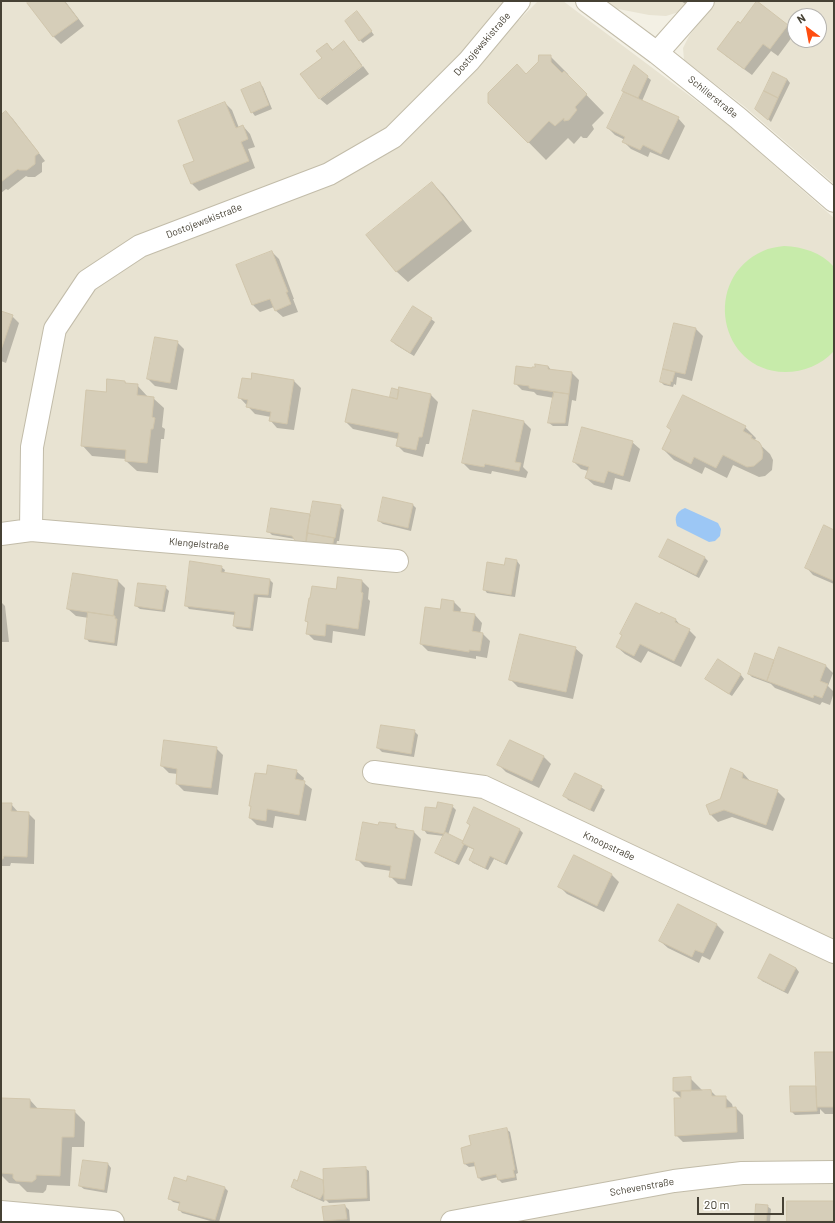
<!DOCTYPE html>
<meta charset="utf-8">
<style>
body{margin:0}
#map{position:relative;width:835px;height:1223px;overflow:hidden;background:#f3f0e4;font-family:Barlow,sans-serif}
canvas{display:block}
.frame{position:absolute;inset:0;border:2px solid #464134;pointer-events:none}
.north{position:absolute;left:787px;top:8px;width:40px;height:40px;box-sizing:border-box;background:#fff;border:1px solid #b5b3ae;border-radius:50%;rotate:328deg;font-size:11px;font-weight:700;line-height:16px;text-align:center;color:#464134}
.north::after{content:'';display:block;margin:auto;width:14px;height:18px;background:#ff4d10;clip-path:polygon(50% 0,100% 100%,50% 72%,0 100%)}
.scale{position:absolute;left:697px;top:1197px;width:87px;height:18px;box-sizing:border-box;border:2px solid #464134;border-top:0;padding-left:5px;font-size:12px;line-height:14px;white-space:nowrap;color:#464134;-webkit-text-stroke:3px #fff;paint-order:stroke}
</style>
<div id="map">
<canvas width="835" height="1223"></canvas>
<div class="frame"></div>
<div class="north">N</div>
<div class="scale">20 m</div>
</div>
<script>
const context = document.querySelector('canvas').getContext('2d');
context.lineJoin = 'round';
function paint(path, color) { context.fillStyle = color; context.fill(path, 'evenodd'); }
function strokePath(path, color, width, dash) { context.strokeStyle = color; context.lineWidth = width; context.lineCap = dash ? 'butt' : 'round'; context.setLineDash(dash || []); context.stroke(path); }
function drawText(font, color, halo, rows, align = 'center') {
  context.font = font + ' Barlow,sans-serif'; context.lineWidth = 4; context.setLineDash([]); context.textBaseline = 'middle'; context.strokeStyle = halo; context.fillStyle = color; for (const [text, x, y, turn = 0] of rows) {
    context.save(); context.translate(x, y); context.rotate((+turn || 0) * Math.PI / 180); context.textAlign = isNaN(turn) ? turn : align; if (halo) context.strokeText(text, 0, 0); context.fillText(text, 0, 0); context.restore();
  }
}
const residential = new Path2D(`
 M1,1H506L504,5L519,20L538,1H563L726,123L834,218V1222H1Z
 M605,1H834V184L745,107L684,60L683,48L689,36L707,12H679L666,16L649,15L613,8ZM795,16H819V40H795Z`);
const green = new Path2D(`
 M784,246C803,247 821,252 834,267V351C821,365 804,372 785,372C718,371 702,278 763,251C769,248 777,247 784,246Z`);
const water = new Path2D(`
 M685,508L718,523L721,529L720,536L715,541L709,542L677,526C674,517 676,512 685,508Z`);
const shadow = new Path2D(`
 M31,1H65L84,26L61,44L54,37L28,3Z
 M681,1H689L687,5Z
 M757,3L788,26L795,33L778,56L771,51L752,75L726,56L719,49L741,24Z
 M360,16L374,35L363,43L360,40Z
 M344,42L351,50L362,65L319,98L323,58L327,44L333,50Z
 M550,56L568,74L569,77L604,113L592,125L594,129L587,138H583L581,136L574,144L568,138L546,160L489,102Z
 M363,66L369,74L327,105L320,99Z
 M635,67L651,80L642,101L678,118L685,126L669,160L650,152L648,157L631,149L624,142L625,140L615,135L608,128L625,92L623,91Z
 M787,79L790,83L771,122L757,108Z
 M259,83L263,87L272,109L255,116L252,112Z
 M225,103L232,110L239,128L243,126L250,134L255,147L248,149L255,168L199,191L191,183L195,161Z
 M6,112L13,119L45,161L42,163V172L35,177H28L26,176L8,190L6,189L1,193V116Z
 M432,183L443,194L472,231L408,282L397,272L368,235Z
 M272,252L279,259L294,299H293L298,312L283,317L275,310L274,307L260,312L253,305L238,266Z
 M1,312L12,316L19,323L6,363L1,361Z
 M431,319L435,322L414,356L396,345L392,341Z
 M675,324L696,329L703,336L692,381L677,377L676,385L674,384L673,387L664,385L661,382Z
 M177,342L184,349L177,390L155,386L148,379Z
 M548,366L551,370L572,373L579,380L576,401L572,400L568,426H553L549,423L554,398L537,395L534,392L522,390L515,383L533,370Z
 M294,381L301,388L294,430L277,428L270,420L271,417L255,414L240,398Z
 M125,382L127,384L137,385L148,397L153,398L164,408L162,427L165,429L164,439H161L158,473L137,471L126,461V459L92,456L82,445L107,393Z
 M400,389L431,395L438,402L429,444H426L423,457L404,452L397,445L398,439L353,429L346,422L393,399L391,397Z
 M524,422L531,429L523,467L528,472L526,478L492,471L491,474L470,470L463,463Z
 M668,427H745L756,438L755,440L770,454L773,460L772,470L765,476L759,477L733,465L727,478L705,467L702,474L674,460L663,449L672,431Z
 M632,442L640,449L630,482L615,478L612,490L594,485L586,478L588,471L581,469L574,462Z
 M412,504L416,508L411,531L383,524L379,521Z
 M340,506L344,510L339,541H337L335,551L295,539L272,535L268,531L272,509L311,515Z
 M834,531V584L813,575L806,567Z
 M669,540L705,558L708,561L699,578L664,560L661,556Z
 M517,561L520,565L515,597L487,593L484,589Z
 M221,567L225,570L224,573L270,580L273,583L271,598L258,597L253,631L237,629L234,626L235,615L189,609L186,605Z
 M74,574L118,581L125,588L117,646L89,642L86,638L89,618L76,616L68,609Z
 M338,578L362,581L369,588L368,599L370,601L365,636L333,631L332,643L314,640L307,633L308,623L306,621L337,590Z
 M165,587L169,591L165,612L140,609L136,606Z
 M1,602L5,606L9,642H1Z
 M454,602L461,609L460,613L475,615L482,623L480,634H483L490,641L487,658L476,656V659L428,651L421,644L441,610Z
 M661,613L676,620L682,627L689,630L696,637L681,667L648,651L641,663L625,654L617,647L660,616Z
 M575,648L583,655L573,699L518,687L511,680Z
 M756,654L775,661L826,666L833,673L828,686L834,692L830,705L822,702L820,705L775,688L771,684L752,677L749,674Z
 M718,661L741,675L744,679L732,696L710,682L707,679Z
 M414,731L418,735L414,757L382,752L378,748Z
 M216,748L223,755L218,795L184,791L177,784L178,774L169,773L162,766Z
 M543,756L551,764L539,788L506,772L499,765Z
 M296,771L304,778L303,782L312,789L306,821L275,816L273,828L257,825L250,818L252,807L250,806L267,775Z
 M743,773L750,781L777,791L785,799L773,831L732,817L718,822L711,815L707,806L720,800Z
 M601,787L605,790L594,812L568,800L565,796Z
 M1,804H11L18,812L28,813L35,820L34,864L11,863L10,866H1Z
 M452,806L456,810L448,835L463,842L471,826L468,823L519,829L523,833L507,865L494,859L488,870L473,863L470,860L475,850L468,847L459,865L440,856L436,853L444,836L427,834L424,830L437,809Z
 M395,825L400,830L414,832L421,839L412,886L398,884L390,876L391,871L365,867L357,859L379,826Z
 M575,856L612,875L619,882L604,912L567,894L560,887Z
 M678,906L717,925L724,932L710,960L702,956L699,963L668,948L660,941Z
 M770,955L796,968L799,972L788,994L762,981L759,977Z
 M834,1053V1114H825L820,1109V1114L795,1115L792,1112L816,1087L817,1089Z
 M690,1078L703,1091H711L717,1097H725L732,1104L733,1108H736L743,1115L744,1139L683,1142L676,1135L682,1099L674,1091Z
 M30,1100L39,1110L74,1111L85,1122L84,1147H72L70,1186L47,1185L46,1190L43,1193L27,1192L19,1184L9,1183L1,1175V1110Z
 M506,1129L510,1132L518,1173L516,1174L517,1180L502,1183L499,1180L498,1177L482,1181L479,1178L476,1166L469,1167L465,1164L462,1148L472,1146Z
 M108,1164L111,1168L107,1193L84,1189L80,1186Z
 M365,1168L369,1171L370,1201L329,1203L325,1199L324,1202L296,1190L292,1186L297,1182L302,1172L325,1182Z
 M187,1182L224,1187L228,1191L219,1222H214L182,1213L179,1209L181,1204L173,1202L169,1198Z
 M834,1202V1222L788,1221Z
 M345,1206L349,1210L350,1222H326L324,1221Z
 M767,1206L771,1209L770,1222H756Z`);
const building = new Path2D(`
 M29,1H64L78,19L53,37L27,3Z
 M757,1L788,25L770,49L763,44L744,69L717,49L738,21L740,23Z
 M357,11L372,31L359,41L345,21Z
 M344,41L362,66L319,99L300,74L322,58L316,51L327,43L332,50Z
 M539,55H551V62L562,73L564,71L587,94L575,107L577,110L569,120L564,121V118L555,126L549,121L528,143L488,103V93L517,64L526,74L538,62Z
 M634,65L648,76L638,98L622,91Z
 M773,72L787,79L778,98L764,91Z
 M260,82L269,105L251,113L241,90Z
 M764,91L778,98L768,120L755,109Z
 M624,92L679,117L661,154L643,145L640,150L622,142L625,137L607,128Z
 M225,102L236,128L243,125L248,139L241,142L249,161L191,184L183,165L194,161L178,121Z
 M6,111L39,153L35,156V164L27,170H19L18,169L1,182V115Z
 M432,182L462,220L396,272L366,235Z
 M272,251L288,292H286L291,304L275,311L270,299L252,305L236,265Z
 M413,306L432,318L410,353L391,341Z
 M1,311L13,315L1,350Z
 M674,323L696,328L685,374L663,369Z
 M155,337L178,341L170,383L147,379Z
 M535,364L548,366V369L572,372L569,394L529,388V386L514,384L516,366L532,368V367H535Z
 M663,369L675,372L672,382L671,381L670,385L660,382Z
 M252,373L294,380L287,424L269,421L271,412L246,407L248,400L238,398L242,378L251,379Z
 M107,379L125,381V383L138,384L137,395L154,397L152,417L155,418L153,429H151L147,463L125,461L126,450L81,446L86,390L106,392Z
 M399,387L431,394L422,437H419L416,450L396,446L399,433L345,422L352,389L397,399Z
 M392,388L399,390L397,399L390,397Z
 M554,392L569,394L565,423H548Z
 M683,395L746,426L743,431L752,436L751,438L759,442L761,445L763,452L762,459L754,466L747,467L723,455L716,468L694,457L691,464L662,449L671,430L667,427Z
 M473,410L524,421L515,462L521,463L519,471L485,464L484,467L462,463Z
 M582,427L633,441L623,476L608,471L604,483L585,478L589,467L573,462Z
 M383,497L413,504L408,528L378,521Z
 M313,501L341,505L335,538L307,533Z
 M271,508L310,514L306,544L296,542L292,536L267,532Z
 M824,525L834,530V581L805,568Z
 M307,533L334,538L332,548L306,544Z
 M668,539L705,557L696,575L659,557Z
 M506,558L517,560L511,595L483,590L487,562L504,565Z
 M190,561L222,566L221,572L270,579L268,595L254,594L250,628L233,626L235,612L185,606Z
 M73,573L118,580L113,616L67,609Z
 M338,577L362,580L361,592L363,593L358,629L326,624L325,636L306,634L308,622L305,621L309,598H310L312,586L336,589Z
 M138,583L166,586L162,610L135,606Z
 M442,599L454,601L453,611L475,614L472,631L483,633L480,651L469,650V652L420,644L425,607L440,609Z
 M636,603L660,614L661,612L676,619L675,622L690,629L674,661L640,644L634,656L616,647L622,635L620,634Z
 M88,612L115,616V619H117L114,643L85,639Z
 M520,634L576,647L566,692L509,680Z
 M779,647L826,665L820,681L828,684L822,698L814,695L813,698L767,681Z
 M755,653L774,660L767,681L748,674Z
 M718,659L741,674L729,694L705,679Z
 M381,725L415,730L411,754L377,748Z
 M164,740L217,747L211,788L176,784L177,769L161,766Z
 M510,740L544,756L532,781L497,765Z
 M268,765L297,770L295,779L305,781L299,815L267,809L266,821L249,818L251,806H249L255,773L266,774Z
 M731,768L743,773L742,778L778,790L766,825L724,810L710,815L706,805L720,799Z
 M575,773L602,786L590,810L563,796Z
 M438,802L453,805L444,834L422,830L425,807L436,808Z
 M1,803H12L11,811L29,812L27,857L4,856L3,859H1Z
 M474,807L520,829L504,863L490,856L485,868L469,860L474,849L462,843L470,825L467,823Z
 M363,822L378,825L379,822L396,824L395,828L414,831L405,879L389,877L391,866L356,860Z
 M445,832L463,841L462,843L464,844L455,862L435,853Z
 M574,855L612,874L597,906L558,887Z
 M678,904L717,924L703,953L695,950L692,957L659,941Z
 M770,954L796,968L784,991L758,978Z
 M815,1052H834V1107H817Z
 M691,1077V1091H673V1078Z
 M790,1086H816L817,1111L791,1112Z
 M711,1090L712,1096H726V1108L736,1107L737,1132L675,1136L674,1098H681V1091Z
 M1,1098L30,1099V1108L75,1110L74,1137H62L60,1176L36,1175V1179L32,1182L16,1181L13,1178V1174L1,1173Z
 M507,1128L515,1170H513L515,1177L498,1180L496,1174L478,1178L474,1162L464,1164L461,1148L471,1145L469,1136Z
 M83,1160L108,1163L104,1190L79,1186Z
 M366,1167L367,1198L324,1200L323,1169Z
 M301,1171L323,1180L324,1192L320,1199L291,1187L294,1179L297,1181Z
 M188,1176L225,1187L215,1220L178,1210L180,1202L168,1199L174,1177L186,1181Z
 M787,1201H834V1221L787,1222Z
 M756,1204L768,1205L766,1222H755Z
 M345,1205L347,1219L324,1221L322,1207Z`);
const minor = new Path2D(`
 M587,1L657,53L738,118L834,201
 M657,53L703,1
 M31,530L32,447L55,329L87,281L140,246L329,174L393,137L469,61L519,1
 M1,534L31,530L397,561
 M374,772L484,787L834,952
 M1,1212L113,1222
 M452,1222L674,1181L742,1173L834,1172`);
const streetNames = [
 ["Dostojewskistraße",482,44,-49],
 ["Schillerstraße",713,97,39],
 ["Dostojewskistraße",204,221,-21],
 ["Klengelstraße",199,544,5],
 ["Knoopstraße",609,846,25],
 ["Schevenstraße",642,1187,-10]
];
paint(residential, '#e8e3d2');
paint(green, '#c7ebaa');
paint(water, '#9cc7f5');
paint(shadow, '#0003');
paint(building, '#d6ceb9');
strokePath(building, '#d1c6ac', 1);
strokePath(minor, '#c2bca9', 24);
strokePath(minor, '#fff', 22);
drawText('10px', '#464134', '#fff', streetNames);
</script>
